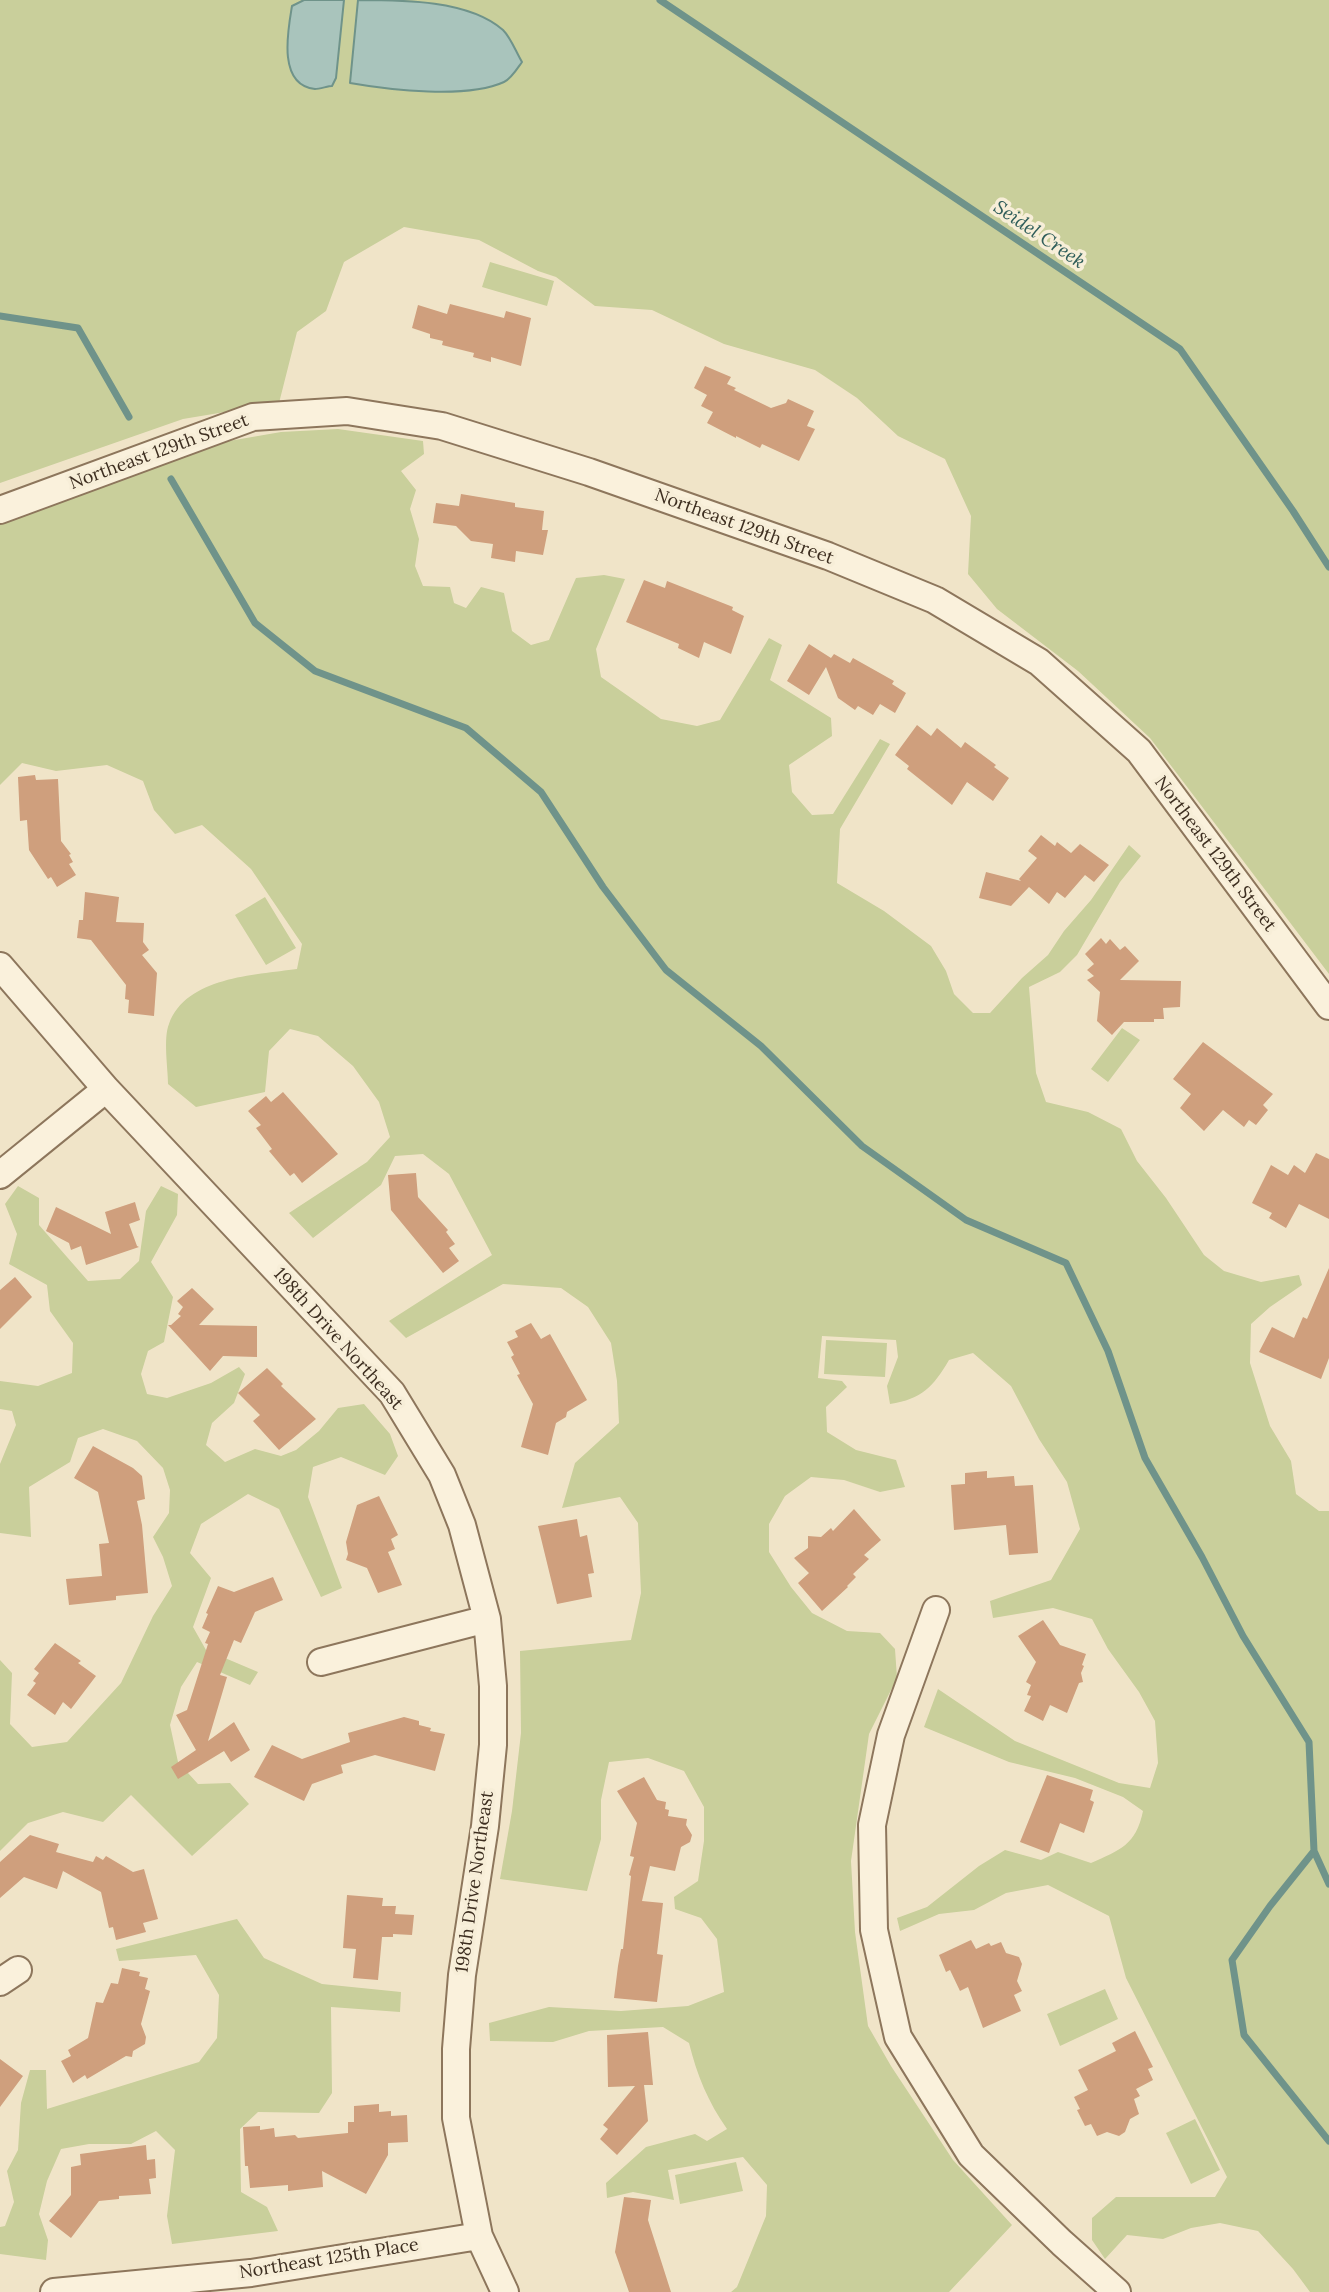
<!DOCTYPE html>
<style>
body{margin:0}
canvas{display:block;background:#f0e4c8}
</style>
<canvas width="1329" height="2292"></canvas>
<script>
const context = document.querySelector('canvas').getContext('2d');
context.lineJoin = 'round';
function paint(path, color) { context.fillStyle = color; context.fill(path, 'evenodd'); }
function strokePath(path, color, width, dash) { context.strokeStyle = color; context.lineWidth = width; context.lineCap = dash ? 'butt' : 'round'; context.setLineDash(dash || []); context.stroke(path); }
function drawText(font, color, halo, rows, align = 'center') {
  context.font = font + ' Lora,serif'; context.lineWidth = 7; context.setLineDash([]); context.textBaseline = 'middle'; context.strokeStyle = halo; context.fillStyle = color; for (const [text, x, y, turn = 0] of rows) {
    context.save(); context.translate(x, y); context.rotate((+turn || 0) * Math.PI / 180); context.textAlign = isNaN(turn) ? turn : align; if (halo) context.strokeText(text, 0, 0); context.fillText(text, 0, 0); context.restore();
  }
}
const green = new Path2D(`
 M0,0H1329V974L1150,738L1078,671L997,609L968,574L971,516L945,459L898,436L857,398L815,370L724,344L652,310L595,306L556,277L538,271L479,240L404,227L344,262L326,311L297,332L279,403L183,419L0,483Z
 M490,262L554,281L547,306L482,287Z
 M338,429L423,441L424,454L401,471L416,490L410,509L419,539L415,566L423,586L450,587L454,603L466,608L481,587L504,593L512,631L531,645L549,640L576,578L604,575L625,579L596,649L601,677L661,719L697,726L720,720L769,638L782,645L770,680L831,718L832,736L789,765L792,792L812,815L833,814L880,739L890,744L840,829L837,883L884,911L931,946L946,971L954,994L973,1013H990L1022,978L1048,955L1064,931L1091,900L1129,845L1141,856L1120,882L1077,955L1060,972L1029,987L1036,1073L1046,1102L1088,1112L1121,1129L1137,1161L1166,1198L1204,1255L1224,1271L1261,1282L1299,1275L1302,1285L1270,1307L1251,1324L1250,1363L1270,1426L1291,1461L1296,1494L1319,1511H1329V2292H1310L1293,2269L1258,2231L1220,2223L1191,2228L1163,2239L1127,2235L1105,2259L1092,2240V2218L1116,2197H1215L1227,2177L1126,1978L1109,1916L1048,1885L1006,1893L974,1910L939,1914L900,1931L897,1918L927,1907L979,1866L1005,1850L1041,1860L1058,1852L1091,1863C1120,1850 1136,1845 1143,1811L1123,1797L1075,1778L1009,1762L924,1727L938,1689L1015,1741L1119,1783L1150,1788L1158,1763L1155,1721L1139,1692L1108,1649L1092,1619L1053,1608L993,1618L990,1601L1051,1580L1080,1529L1067,1482L1039,1439L1011,1386L973,1353L949,1360C933,1387 922,1399 890,1404L887,1386L898,1357L896,1340L822,1336L818,1378L842,1381L847,1387L826,1407L827,1432L856,1450L896,1460L905,1487L880,1492L844,1480L811,1477L785,1496L769,1524V1552L791,1587L812,1613L847,1631L880,1633L895,1649L897,1678L869,1734L851,1861L855,1932L868,2026L891,2066L953,2160L1012,2225L949,2292H731L737,2287L766,2216L767,2185L743,2157L668,2170L674,2200L633,2192L607,2198L606,2183L646,2147L695,2134L707,2141L727,2129C708,2102 697,2075 689,2043L663,2027L589,2031L553,2042L490,2041L489,2023L549,2007L621,2011L688,2006L724,1992L717,1939L701,1918L675,1909L674,1897L698,1881L704,1841V1807L684,1771L648,1758L609,1762L601,1800V1839L587,1891L500,1879L512,1811L521,1733L520,1651L631,1640L641,1593L638,1523L620,1497L562,1508L575,1463L619,1423L617,1381L611,1343L588,1307L561,1288L503,1284L406,1338L389,1321L492,1255L449,1174L423,1154L395,1156L381,1185L313,1238L289,1213L367,1162L390,1137L379,1102L353,1066L318,1036L290,1029L269,1051L265,1092L196,1107L168,1084C168,1069 163,1038 169,1024C186,977 254,975 297,969L302,944L251,869L202,825L175,834L154,810L143,781L107,765L56,771L22,763L0,785V521L229,441L281,432Z
 M265,897L296,948L266,965L235,915Z
 M1122,1028L1140,1040L1108,1082L1091,1069Z
 M18,1186L39,1198V1225L88,1281L120,1279L139,1261L146,1211L161,1186L178,1194L177,1215L151,1262L173,1297L164,1342L148,1351L141,1374L147,1394L167,1398L211,1383L239,1367L245,1374L234,1403L212,1423L206,1445L225,1462L255,1449L281,1456L296,1450L319,1431L338,1408L364,1404L390,1434L398,1456L385,1475L341,1457L313,1467L308,1497L342,1588L321,1597L279,1509L248,1494L201,1524L190,1553L211,1578L193,1627L206,1650L258,1672L250,1685L197,1662L181,1687L170,1725L178,1762L198,1784L230,1783L249,1804L192,1856L131,1795L103,1822L63,1812L28,1823L0,1851V1660L12,1673L10,1724L32,1747L67,1742L121,1683L153,1616L172,1586L163,1557L153,1537L169,1513L170,1490L163,1468L137,1441L103,1429L78,1438L70,1462L29,1487L31,1537L0,1533V1464L16,1425L12,1411L0,1409V1381L38,1386L72,1373L73,1343L50,1311L47,1285L9,1264L17,1234L5,1204Z
 M826,1340L887,1343L885,1377L824,1374Z
 M237,1919L264,1958L322,1984L401,1992L400,2012L331,2007L332,2093L319,2113L258,2112L240,2129L241,2192L267,2207L278,2231L172,2244L167,2216L175,2150L156,2131L131,2144H89L61,2149L47,2181L39,2214L48,2240L46,2260L0,2254V2227L5,2226L14,2202L7,2171L18,2150L21,2103L30,2070H46L47,2109L199,2062L217,2038L219,1995L196,1955L119,1961L116,1949Z
 M1105,1989L1118,2019L1060,2046L1047,2014Z
 M1195,2119L1220,2170L1191,2184L1166,2133Z
 M736,2162L743,2191L680,2204L675,2175Z`);
const water = new Path2D(`
 M304,0H344L336,78L332,86C328,86 320,89 315,89C277,85 288,30 292,6Z
 M358,0C403,0 469,0 503,30C511,38 516,52 522,62C517,69 511,79 504,82C467,99 390,90 350,83Z`);
const stream = new Path2D(`
 M660,0L1180,349L1293,511L1329,567
 M0,316L78,328L129,417
 M171,479L255,623L315,671L466,728L541,792L603,887L666,970L761,1046L862,1146L966,1220L1066,1263L1108,1351L1145,1458L1202,1557L1243,1636L1309,1742L1314,1851L1270,1906L1232,1960L1244,2035L1329,2141
 M1314,1851L1329,1884`);
const building = new Path2D(`
 M450,304L504,318L506,311L531,318L521,366L491,357V362L473,357L474,353L442,345L443,341L430,338V334L412,328L418,305L447,314Z
 M705,366L731,377L727,384L736,388L734,390L771,408L786,403L788,399L814,411L807,426L815,429L799,461L762,444L760,448L736,436V438L707,423L713,412L701,406L707,395L694,388Z
 M461,494L515,503V507L544,511L542,530H548L543,555L516,551L515,562L491,558L493,544L471,541L456,526L433,523L436,503L459,506Z
 M644,580L665,588L667,581L733,607L732,610L744,616L731,654L704,642L699,658L678,648L679,644L626,622Z
 M809,644L831,658L834,654L850,663L853,658L894,681L892,684L906,693L895,713L880,704L873,715L858,706L855,710L838,698L826,667L809,695L787,681Z
 M917,725L931,736L937,728L961,748L965,742L996,765L994,767L1009,778L993,801L967,782L952,805L907,769L909,766L895,755Z
 M35,775L36,780L58,779L61,841L71,854L69,855L73,862L69,864L76,875L57,887L51,877L48,879L29,850L27,820L20,821L18,777Z
 M1041,835L1055,846L1057,842L1071,853L1080,844L1109,865L1094,882L1085,875L1065,898L1057,892L1049,904L1029,887L1011,906L979,898L986,872L1021,881L1019,879L1037,858L1028,851Z
 M85,892L119,897L116,922L144,923L143,942L149,950L142,955L157,973L154,1016L128,1013L129,1000L125,999L126,985L91,940L77,938L79,920H83Z
 M1101,938L1106,944L1110,939L1120,950L1125,946L1139,961L1120,980L1181,981L1180,1007L1163,1008L1164,1019H1154V1022H1124L1112,1035L1097,1021L1100,992L1087,980L1094,976L1087,970L1094,964L1085,954Z
 M1203,1042L1273,1094L1263,1105L1268,1110L1256,1125L1249,1120L1244,1127L1223,1110L1204,1131L1180,1108L1191,1094L1173,1079Z
 M283,1092L338,1154L302,1183L294,1173L290,1176L269,1151L272,1149L256,1128L261,1125L248,1111L266,1096L271,1102Z
 M1316,1153L1329,1159V1219L1299,1204L1286,1228L1269,1218L1272,1213L1252,1203L1271,1165L1288,1175L1294,1165L1305,1173Z
 M416,1173L418,1197L448,1230L446,1232L455,1244L449,1248L459,1261L443,1273L391,1210L388,1175Z
 M135,1202L140,1220L129,1224L137,1246L139,1247L86,1265L81,1246L71,1250L69,1243L46,1231L56,1207L111,1234L105,1212Z
 M1329,1268V1358L1321,1379L1259,1352L1272,1327L1294,1338L1303,1317L1307,1319Z
 M15,1277L32,1297L0,1329V1290Z
 M192,1288L214,1309L199,1325L257,1326V1357L223,1356L210,1371L168,1325H171L181,1316L178,1314L183,1307L177,1301Z
 M531,1323L541,1339L550,1334L587,1400L567,1412L566,1417L556,1423L548,1455L521,1447L533,1404L517,1375L520,1374L511,1357L514,1355L507,1342L518,1337L515,1331Z
 M267,1368L283,1384L281,1386L316,1419L279,1450L253,1421L260,1415L238,1393Z
 M93,1446L133,1468L142,1476L145,1499L137,1501L142,1525L148,1593L116,1596V1600L69,1605L66,1579L102,1576L99,1544L109,1543L98,1492L74,1478Z
 M987,1471V1478L1014,1476L1015,1486L1033,1485L1038,1553L1009,1555L1006,1525L954,1530L951,1485L965,1484V1473Z
 M379,1496L398,1535L391,1539L395,1549L388,1552L402,1585L378,1593L367,1568L346,1560L348,1554L346,1542L357,1505Z
 M854,1509L881,1540L864,1555L869,1559L853,1574L856,1577L847,1586L848,1587L822,1611L798,1583L809,1573L794,1558L808,1548V1536L821,1537L831,1528L833,1531Z
 M577,1519L580,1537L587,1535L594,1573L588,1574L592,1597L557,1604L538,1526Z
 M273,1577L283,1600L255,1612L241,1643L234,1640L220,1675L227,1677L208,1741L234,1722L250,1750L231,1762L224,1751L178,1779L171,1767L196,1750L176,1715L187,1710L208,1644L205,1643L210,1632L202,1628L208,1614L206,1613L218,1586L234,1592Z
 M1043,1620L1060,1645L1086,1654L1082,1665L1084,1666L1081,1673L1083,1682L1079,1683L1067,1713L1050,1705L1043,1721L1024,1711L1031,1696L1027,1695L1031,1685L1026,1682L1036,1662L1018,1636Z
 M55,1643L81,1661L78,1663L96,1676L71,1709L63,1702L55,1715L27,1695L36,1683L33,1681L39,1673L34,1669Z
 M404,1717L419,1721V1725L431,1728L430,1731L445,1734L435,1771L375,1755L341,1765L343,1773L312,1784L304,1801L254,1777L272,1745L302,1759L350,1742L348,1733Z
 M1047,1775L1093,1790L1090,1800L1094,1802L1084,1833L1060,1823L1049,1853L1020,1842Z
 M644,1777L657,1800L666,1802L665,1809L669,1810L668,1816L687,1819L686,1825L692,1835L690,1842L681,1847L675,1871L650,1866L642,1901L663,1903L657,1954L663,1955L657,2002L614,1998L618,1966L621,1949H623L631,1876L629,1875L634,1857L630,1856L637,1823L617,1791Z
 M30,1835L59,1844L56,1852L93,1862L96,1856L103,1860L106,1856L133,1872L144,1869L158,1919L143,1923L146,1932L116,1940L113,1927L109,1928L101,1892L63,1871L57,1889L24,1877L0,1898V1862Z
 M347,1895L383,1898L382,1906H396L395,1914L414,1915L412,1935L393,1934V1937H382L378,1980L353,1978L356,1949L343,1948Z
 M971,1940L976,1949L989,1943L991,1946L1001,1942L1006,1953L1019,1957L1022,1964L1017,1981L1022,1991L1014,1995L1021,2011L983,2028L968,1987L960,1991L950,1970L946,1972L939,1955Z
 M122,1968L140,1972L139,1976L148,1978L145,1989L150,1991L141,2024L146,2037L145,2044L133,2051L132,2057L126,2056L87,2079L85,2075L73,2083L61,2061L71,2056L68,2050L88,2038L96,2002L103,2003L111,1983L118,1984Z
 M1135,2031L1153,2067L1148,2069L1153,2080L1136,2089L1140,2096L1134,2099L1139,2114L1130,2119L1125,2132L1119,2136L1107,2132L1097,2136L1091,2124L1085,2126L1077,2110L1080,2109L1074,2097L1088,2090L1078,2070L1116,2051L1112,2043Z
 M648,2032L653,2085H644L648,2121L617,2155L600,2139L608,2129L603,2125L635,2086L608,2087L607,2035Z
 M0,2059L23,2076L0,2107Z
 M379,2104V2112L391,2111V2116L407,2115L408,2142L388,2143V2155L366,2194L322,2171L323,2187L288,2191V2185L250,2188L248,2166H245L243,2127L260,2126V2130L274,2128L275,2137L295,2135L298,2138L348,2133V2122H354V2106Z
 M146,2145L147,2160L155,2159L156,2178L149,2179L151,2194L119,2196V2199L99,2201L71,2238L49,2221L71,2195V2167L81,2165L80,2154Z
 M624,2197L651,2200L648,2220L671,2292H629L615,2252Z`);
const street = new Path2D(`
 M0,510L253,417L347,411L442,426L589,472L828,556L935,600L1039,662L1139,751L1329,1006
 M0,966L106,1089L392,1393L442,1475L462,1525L487,1619L493,1686V1745L485,1826L462,1975L456,2049V2118L479,2236L505,2292
 M0,1175L106,1089
 M936,1610L891,1735L872,1825L874,1930L898,2037L971,2155L1062,2243L1117,2292
 M321,1662L487,1619
 M0,1982L18,1970
 M54,2292L251,2273L479,2236`);
const streetNames = [
 ["Northeast 129th Street",159,452,-20],
 ["Northeast 129th Street",744,527,20],
 ["Northeast 129th Street",1215,854,53],
 ["198th Drive Northeast",338,1339,48],
 ["198th Drive Northeast",475,1882,-82],
 ["Northeast 125th Place",329,2259,-9]
];
const waterNames = [
 ["Seidel Creek",1039,235,34]
];
paint(green, '#c9cf9b');
paint(water, '#a9c4bc');
strokePath(water, '#6f938a', 2);
strokePath(stream, '#6f938a', 7);
paint(building, '#cf9f7d');
strokePath(street, '#8d765c', 30);
strokePath(street, '#faf1dc', 26);
drawText('18px', '#3d2e20', '#f7eed8', streetNames);
drawText('italic 19px', '#2f5d5a', '#f7eed8', waterNames);
</script>
